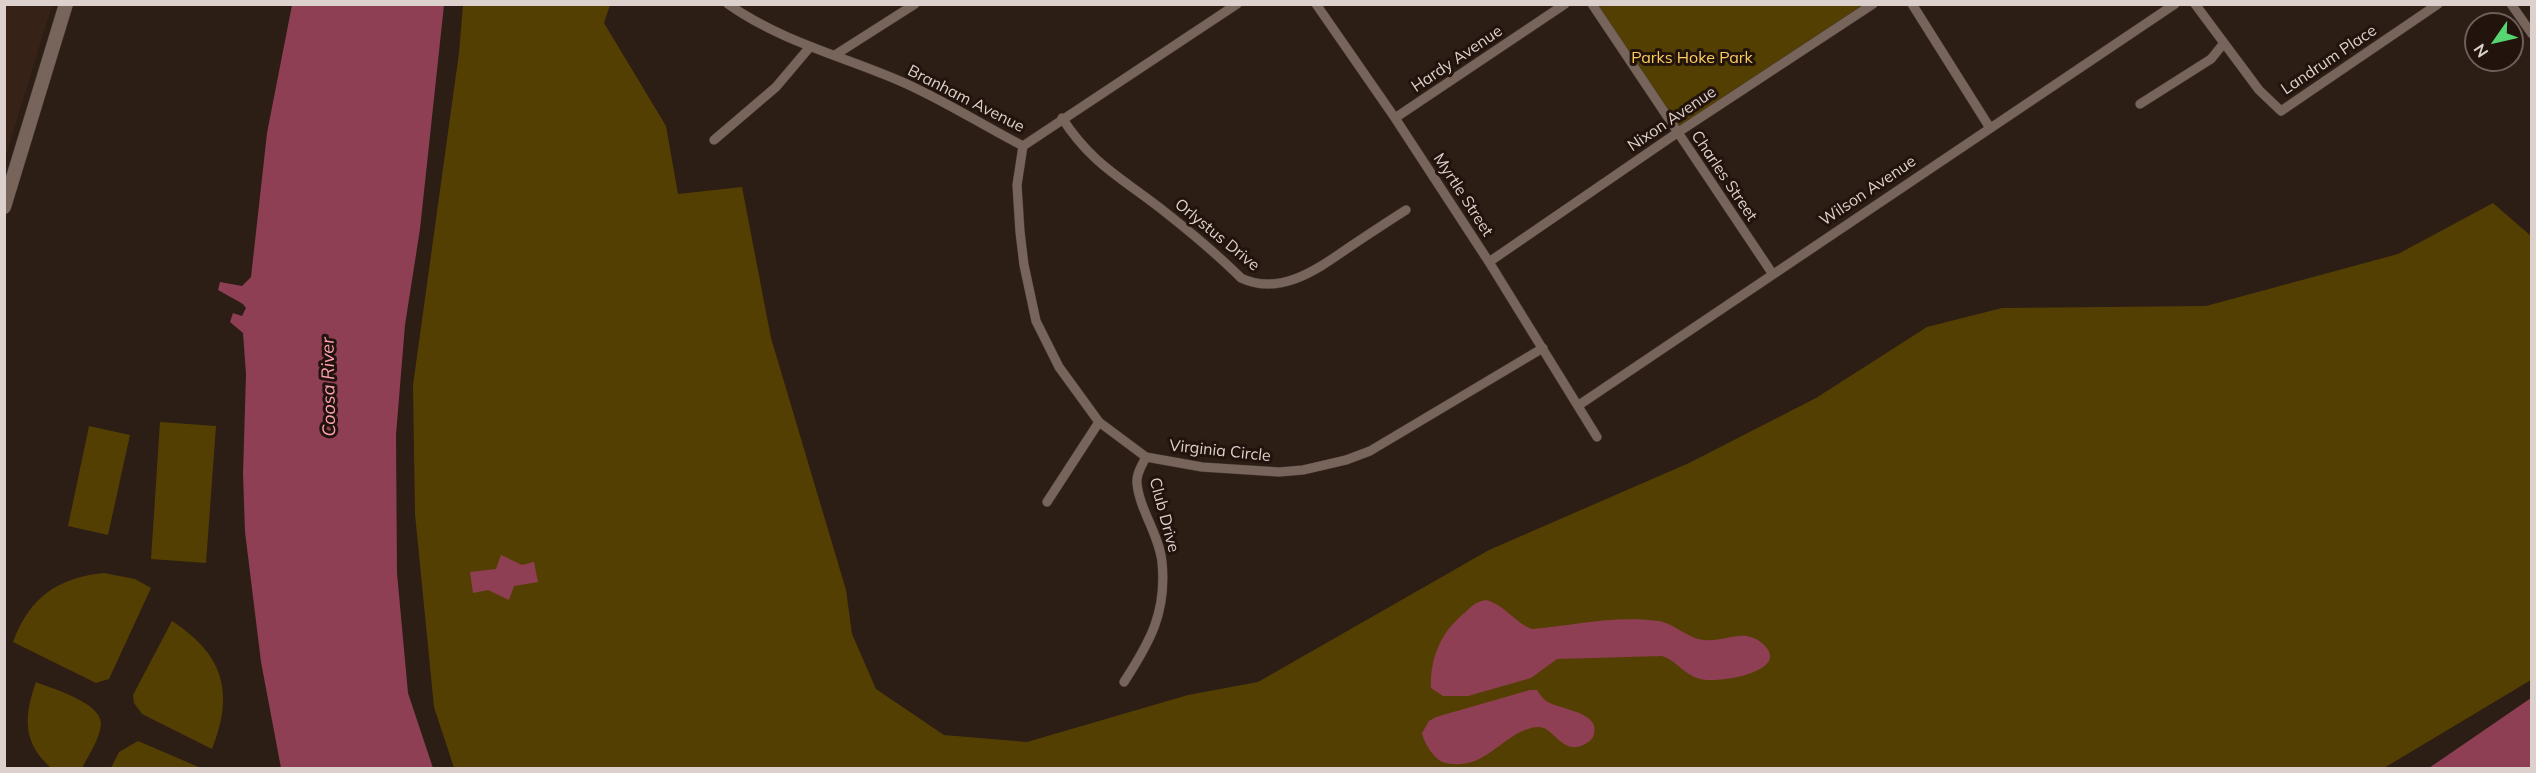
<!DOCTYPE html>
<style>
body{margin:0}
#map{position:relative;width:2536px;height:773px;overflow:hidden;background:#2c1d15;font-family:Mulish,sans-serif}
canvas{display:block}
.frame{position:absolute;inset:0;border:6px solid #dcd1cc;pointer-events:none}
.north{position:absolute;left:2464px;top:12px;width:60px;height:60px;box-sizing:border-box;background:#22130c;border:2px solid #6c5f59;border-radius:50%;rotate:236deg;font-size:16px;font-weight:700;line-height:24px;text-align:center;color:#dcd1cc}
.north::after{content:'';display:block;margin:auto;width:21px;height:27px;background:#57d570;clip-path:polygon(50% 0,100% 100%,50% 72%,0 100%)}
</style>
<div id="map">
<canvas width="2536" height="773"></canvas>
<div class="frame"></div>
<div class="north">N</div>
</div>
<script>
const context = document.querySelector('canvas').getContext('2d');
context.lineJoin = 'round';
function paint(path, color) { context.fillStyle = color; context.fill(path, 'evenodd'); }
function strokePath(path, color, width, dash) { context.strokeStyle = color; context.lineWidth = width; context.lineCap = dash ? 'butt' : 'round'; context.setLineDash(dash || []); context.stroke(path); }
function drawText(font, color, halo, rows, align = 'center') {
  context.font = font + ' Mulish,sans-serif'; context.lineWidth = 6; context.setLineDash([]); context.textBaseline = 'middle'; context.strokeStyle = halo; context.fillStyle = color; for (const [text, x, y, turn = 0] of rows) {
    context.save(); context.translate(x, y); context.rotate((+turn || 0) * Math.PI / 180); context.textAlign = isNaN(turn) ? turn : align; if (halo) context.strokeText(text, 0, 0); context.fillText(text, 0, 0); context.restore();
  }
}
const built = new Path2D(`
 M5,4L52,5L5,159L4,5Z`);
const green = new Path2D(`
 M463,5H610L604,23L666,126L678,194L742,187L771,338L846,590L852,634L876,689L944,735L1027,742L1188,695L1258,682L1489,550L1689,463L1816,398L1927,327L2002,308L2206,306L2398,254L2493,203L2531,236V680L2384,768H454L434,707L415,514L413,385L459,53Z
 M1592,5H1873L1677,133Z
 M160,422L216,426L206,563L151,559Z
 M89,426L130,435L108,535L68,526Z
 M104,573L135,579L151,588L109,679L96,683L13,642C30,597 57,578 104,573Z
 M172,621C223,654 235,692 212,749L142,714L134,703L133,695Z
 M36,682C53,689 102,703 101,724C100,739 88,756 82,768H51C22,742 24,716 36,682Z
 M138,741L201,768H111L119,752Z`);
const water = new Path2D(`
 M292,5H444L420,229L405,325L396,435L397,573L408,693L433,768H281L261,662L245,532L243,474L246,374L243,333L230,322L233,313L242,316L246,308L243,304L218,290L220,282L242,286L251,277L267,133Z
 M501,555L522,565L534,562L538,582L514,586L509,600L488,590L473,593L470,572L496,569Z
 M1486,600C1505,605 1515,623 1532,629C1575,625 1616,615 1659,621C1675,624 1688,639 1705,640C1727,642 1746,626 1765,646C1790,672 1716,684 1700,679C1684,675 1676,660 1662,656L1557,659L1531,678L1468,696H1443L1431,688C1430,659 1440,634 1462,615C1471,608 1473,602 1486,600Z
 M1530,690H1537C1540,694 1542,698 1546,701C1558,709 1601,712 1594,734C1593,739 1589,742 1585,744C1567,754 1559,738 1546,729C1540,726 1534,727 1528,729C1497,739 1483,773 1442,762C1433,757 1424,743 1422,733L1429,721L1436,717Z
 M2531,698V768H2429Z`);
const street = new Path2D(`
 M728,4C780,41 842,56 900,81C942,99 982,125 1023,146
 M1316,4L1395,118L1489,262L1597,437
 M1592,4L1772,273
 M1912,4L1990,128
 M2195,4L2259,90L2281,111L2438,4
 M2511,4L2532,34
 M835,55L915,4
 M2140,104L2211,59L2224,43
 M1062,118C1091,163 1120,177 1160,208C1188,230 1216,253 1241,278C1281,297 1319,268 1351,246C1369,234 1387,222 1406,210
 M1395,118L1565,4
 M714,140L776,87L809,48
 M1023,146L1017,185L1020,232L1024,265L1036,321L1059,367L1099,422L1146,457L1202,467L1279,472L1303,470L1346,460L1370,451L1543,348
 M1023,146L1237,4
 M1489,262L1677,133L1873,4
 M1579,405L2175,4
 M1047,502L1099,422
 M1124,682C1150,642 1167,612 1162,562C1159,534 1139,509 1137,483C1136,474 1142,465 1146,457`);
const secondary = new Path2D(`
 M4,207L66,4`);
const parkNames = [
 ["Parks Hoke Park",1692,58]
];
const streetNames = [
 ["Hardy Avenue",1457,59,-34],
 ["Landrum Place",2329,60,-34],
 ["Branham Avenue",966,99,27],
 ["Nixon Avenue",1672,119,-34],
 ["Charles Street",1724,176,56],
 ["Wilson Avenue",1868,191,-34],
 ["Myrtle Street",1463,195,57],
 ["Orlystus Drive",1217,235,39],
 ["Virginia Circle",1220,451,6],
 ["Club Drive",1164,515,75]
];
const waterNames = [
 ["Coosa River",329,387,-91]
];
paint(built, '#372217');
paint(green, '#543f03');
paint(water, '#8e3f53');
strokePath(street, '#443732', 10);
strokePath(secondary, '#443732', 15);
strokePath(street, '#77645b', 9);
strokePath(secondary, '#77645b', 14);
drawText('16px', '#fcce5e', '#22130c', parkNames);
drawText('16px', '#dcd1cc', '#22130c', streetNames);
drawText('italic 18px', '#fda2b5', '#22130c', waterNames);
</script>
